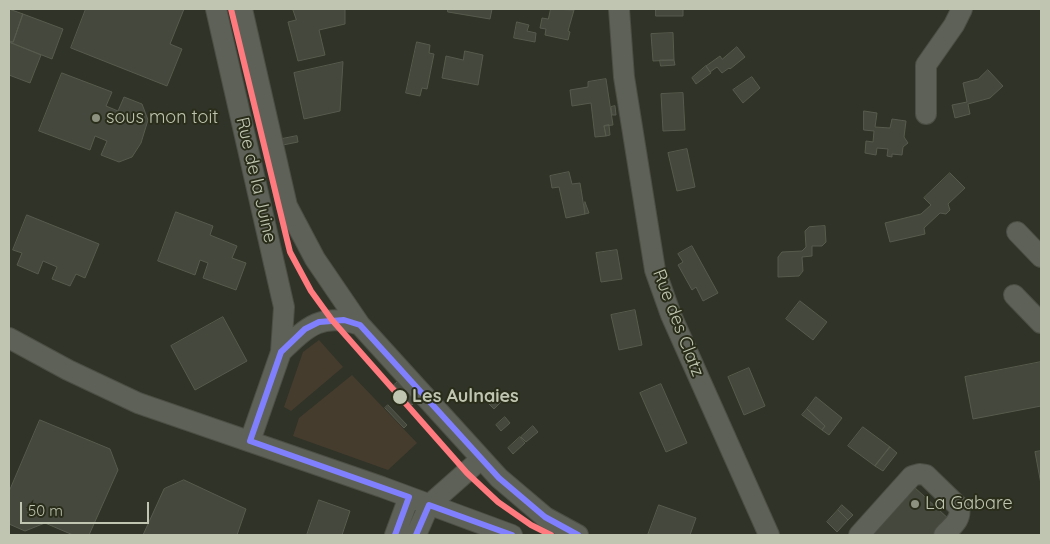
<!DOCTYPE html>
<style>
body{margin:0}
#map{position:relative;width:1050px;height:544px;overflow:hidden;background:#303327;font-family:Quicksand,sans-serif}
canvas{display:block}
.frame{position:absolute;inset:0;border:10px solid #bfc5b0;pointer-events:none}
.scale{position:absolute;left:20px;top:502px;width:129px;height:22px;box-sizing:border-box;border:2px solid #bfc5b0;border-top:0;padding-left:6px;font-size:15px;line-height:18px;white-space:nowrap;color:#bfc5b0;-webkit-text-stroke:4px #292d1a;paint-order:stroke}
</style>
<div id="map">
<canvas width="1050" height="544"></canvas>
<div class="frame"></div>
<div class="scale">50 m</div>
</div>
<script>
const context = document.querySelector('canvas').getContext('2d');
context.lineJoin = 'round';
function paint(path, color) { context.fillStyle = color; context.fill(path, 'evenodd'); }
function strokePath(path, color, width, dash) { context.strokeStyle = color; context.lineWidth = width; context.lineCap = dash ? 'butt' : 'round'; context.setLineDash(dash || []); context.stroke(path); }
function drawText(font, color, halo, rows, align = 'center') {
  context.font = font + ' Quicksand,sans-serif'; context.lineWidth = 4; context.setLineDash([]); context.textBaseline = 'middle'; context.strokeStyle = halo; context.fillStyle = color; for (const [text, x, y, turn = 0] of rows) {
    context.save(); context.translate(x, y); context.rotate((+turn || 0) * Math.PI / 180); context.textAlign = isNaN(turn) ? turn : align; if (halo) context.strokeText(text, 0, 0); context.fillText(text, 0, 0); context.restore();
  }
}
const green = new Path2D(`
 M319,340L343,367L291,411L284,407L303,352Z
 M352,375L417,443L388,470L293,436L299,418Z`);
const building = new Path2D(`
 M9,9L23,14L13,42L9,41Z
 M86,9H184L170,44L182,49L167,86L71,48Z
 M293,9H345V24L319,30L325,55L298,61L288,22L296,20Z
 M448,9H492L490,19L448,12Z
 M551,9L574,10L568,31L570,32L568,40L545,35L546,29L540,28L542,18L548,19Z
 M656,9H683V16H656Z
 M23,14L63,29L52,59L9,42H13Z
 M517,22L529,25L527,31L536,33L535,42L514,38Z
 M673,33L674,60L653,61L651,34Z
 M9,42L41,55L30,83L9,75Z
 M417,42L430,45L429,53L434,54L427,89L422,88L420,96L406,93Z
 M737,47L745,57L730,69L729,68L722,73L717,67L710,72L706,66L720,56L722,59Z
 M465,51L483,55L478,85L442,78L446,56L463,60Z
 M660,60H674L675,65L661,66Z
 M343,62L340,111L304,119L294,73Z
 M706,66L711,73L696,84L692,78Z
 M988,70L1003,86L990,98L968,104L970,114L955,118L952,105L967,102L963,83L978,79Z
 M62,73L112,92L106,106L118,111L124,97L142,104L148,120L141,143L132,157L119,162L101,155L107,141L95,136L90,150L39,131Z
 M752,77L760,88L743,103L733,90Z
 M606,79L613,125L604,126L606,136L595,137L591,103L572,106L570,90L588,87V82Z
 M683,93L685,130L663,131L661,94Z
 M615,106L616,115H612L611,107Z
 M864,111L877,113L875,127L890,128L892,119L906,121L904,137L908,143L903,147L902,155L892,154V157L887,156L888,149L877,148L876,155L865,153L866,141L873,142L874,131L864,130Z
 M609,125L610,135L606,136L604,126Z
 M297,136L298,142L283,145L282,139Z
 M687,149L695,187L677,191L668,153Z
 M569,172L572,184L580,183L585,214L566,218L559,187L552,188L550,176Z
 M950,173L965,188L948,204L950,210L946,214L940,213L924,228L925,234L890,242L885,223L921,214L931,205L924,198Z
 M585,202L589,213L585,214Z
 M176,212L213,226L210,235L237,246L232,258L246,263L236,290L203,278L208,263L200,260L195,275L158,261Z
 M27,215L99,244L85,278L76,274L70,286L52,279L57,267L43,261L38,274L17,265L22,253L13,250Z
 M825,226L826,242L822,246H812V256L802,257L803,271L799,276L778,277V257L782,252L802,251L806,247L805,231L809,227Z
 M692,246L718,293L703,301L696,287L692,290L678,265L683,262L678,254Z
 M617,250L622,279L601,282L596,253Z
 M800,301L827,322L813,340L786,319Z
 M635,310L642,345L619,350L611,315Z
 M223,317L247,361L195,390L171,346Z
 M1041,362V406L973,419L965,377Z
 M749,368L765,406L744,415L728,377Z
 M399,381L416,401L412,405L394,385Z
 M661,384L687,443L666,452L640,393Z
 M496,392L503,400L494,409L486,401Z
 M816,397L842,418L829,435L822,430L825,426L807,409Z
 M388,405L407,425L404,428L385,408Z
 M807,409L825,426L822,430L802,415Z
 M505,417L510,423L501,431L496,425Z
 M40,420L110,449L118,470L89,535H73L45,523L25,531L9,524V492Z
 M533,426L538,432L526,442L521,437Z
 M863,427L890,447L875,466L848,446Z
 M520,437L525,443L513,454L508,448Z
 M890,447L897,453L883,471L875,466Z
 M1041,451V484L1035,452Z
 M184,480L246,509L237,535H143L164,489Z
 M913,486L951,521L939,535H869Z
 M319,500L350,511L342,535H307Z
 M659,505L696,518L690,535H648Z
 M842,505L853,515L848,520L838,510Z
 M838,510L848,520L837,532L827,522Z`);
const minor = new Path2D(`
 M216,9L284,307L281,352L250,441
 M242,9L287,206L315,259L360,325L499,478L545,517L578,535
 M619,9L624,77L655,270L671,315L769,535
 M926,114V65L954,25L962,9
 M1017,232L1041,257
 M1014,295L1041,323
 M9,338L68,370L138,403L382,487L512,535
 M281,352C308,326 322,312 360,325
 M395,535L409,497
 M416,535L429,505L481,459
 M859,535L912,476L919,474L926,475L959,507C962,520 952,526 944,535`);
const bus1 = new Path2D(`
 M395,535L409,497L250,441L281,352L305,329L319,322L344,320L360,325L499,478L545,517L578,535
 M416,535L429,505L512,535`);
const tram1 = new Path2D(`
 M231,9L290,252L311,291L332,320L467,473L498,502L531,525L551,535`);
const markers = [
 [96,118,5,"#8d9280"],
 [400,397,8,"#bfc5b0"],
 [915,504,5,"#8d9280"]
];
const poiNames = [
 ["sous mon toit",106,118],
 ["La Gabare",925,504]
];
const streetNames = [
 ["Rue de la Juine",256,180,77],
 ["Rue des Clatz",678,323,69]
];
const stopNames = [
 ["Les Aulnaies",412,397]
];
paint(green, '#453c2e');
paint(building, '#45483d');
strokePath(building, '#575b4e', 1);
strokePath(minor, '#4b4e44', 22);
strokePath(minor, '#5e6157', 20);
strokePath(bus1, '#8080ff', 6);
strokePath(tram1, '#fe7a7f', 6);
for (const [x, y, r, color] of markers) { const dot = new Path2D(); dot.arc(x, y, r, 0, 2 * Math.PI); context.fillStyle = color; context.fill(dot); strokePath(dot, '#292d1a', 2); }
drawText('18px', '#bfc5b0', '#292d1a', poiNames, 'left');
drawText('18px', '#bfc5b0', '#292d1a', streetNames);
drawText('bold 18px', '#bfc5b0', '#292d1a', stopNames, 'left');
</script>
